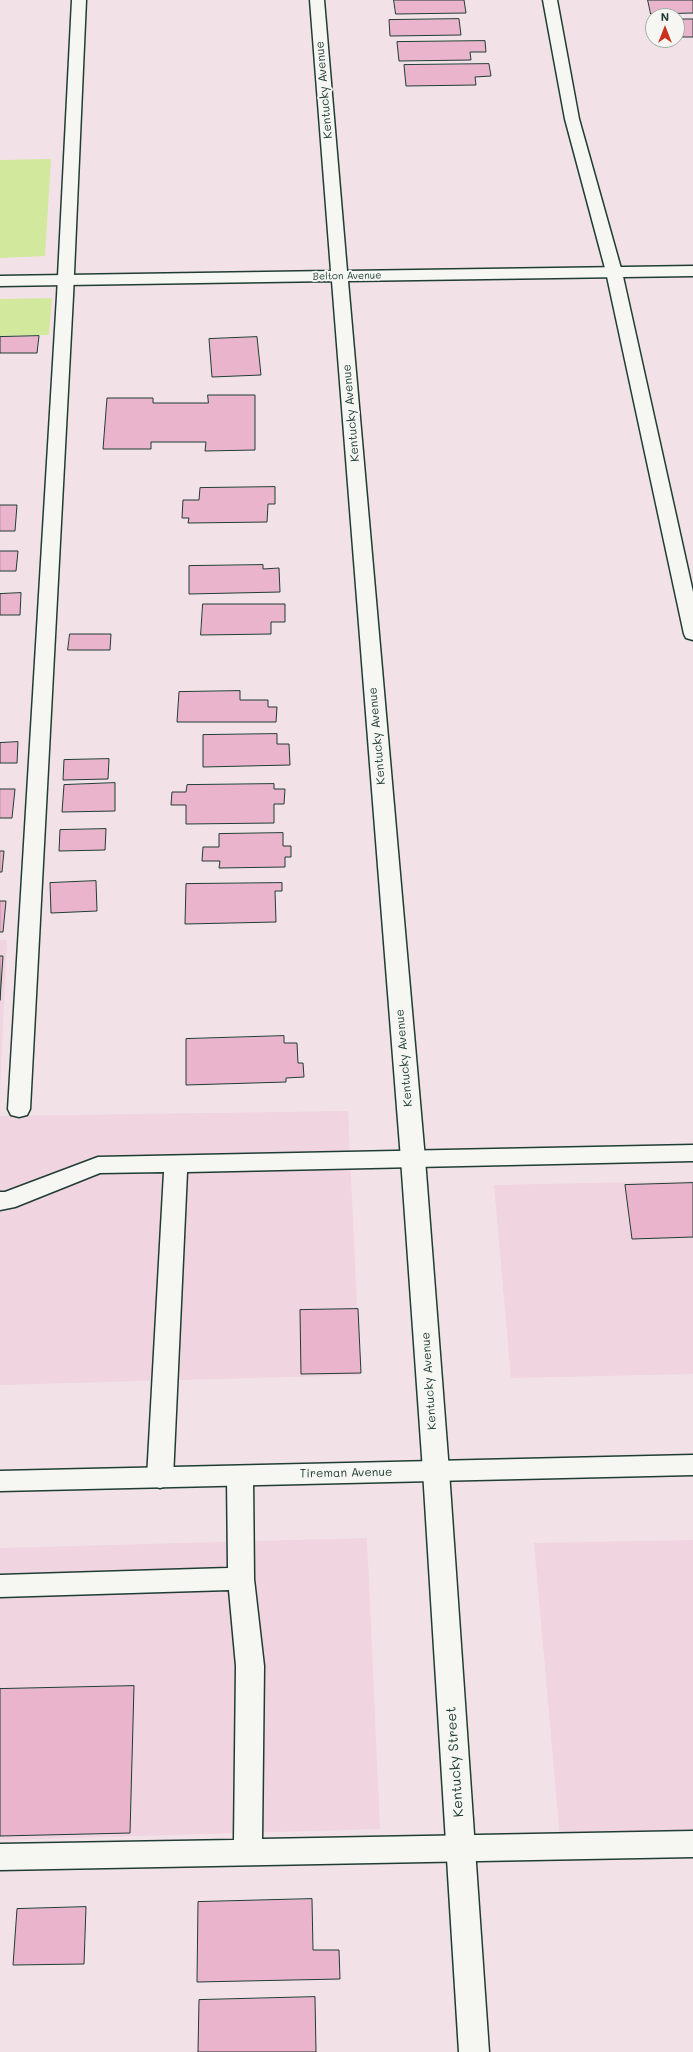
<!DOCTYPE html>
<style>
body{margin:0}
#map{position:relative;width:693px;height:2052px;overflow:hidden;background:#f2e2e7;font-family:Mali,sans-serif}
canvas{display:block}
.north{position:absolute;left:645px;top:8px;width:40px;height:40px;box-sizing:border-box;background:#f6f6f2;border:1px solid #a0aca6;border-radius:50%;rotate:0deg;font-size:11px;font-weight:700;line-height:16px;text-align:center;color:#1f3d34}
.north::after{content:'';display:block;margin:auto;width:14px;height:18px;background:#c8321e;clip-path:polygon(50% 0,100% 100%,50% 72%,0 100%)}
</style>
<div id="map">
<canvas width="693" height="2052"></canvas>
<div class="north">N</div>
</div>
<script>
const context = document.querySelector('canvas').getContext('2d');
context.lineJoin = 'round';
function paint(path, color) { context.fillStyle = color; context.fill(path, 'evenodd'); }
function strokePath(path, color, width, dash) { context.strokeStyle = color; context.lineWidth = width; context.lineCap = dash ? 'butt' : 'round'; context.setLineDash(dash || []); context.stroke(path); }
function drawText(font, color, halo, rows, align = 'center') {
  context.font = font + ' Mali,sans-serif'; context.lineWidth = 4; context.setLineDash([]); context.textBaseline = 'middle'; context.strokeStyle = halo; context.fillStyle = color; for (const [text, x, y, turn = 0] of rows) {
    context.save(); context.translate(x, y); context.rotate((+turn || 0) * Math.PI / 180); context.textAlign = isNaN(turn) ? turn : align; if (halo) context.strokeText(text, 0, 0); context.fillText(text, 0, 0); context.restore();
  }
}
const built = new Path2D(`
 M0,940H7L0,1088Z
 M348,1111L360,1375L0,1385V1116Z
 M693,1181V1374L511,1378L494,1185Z
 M367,1538L380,1829L0,1840V1548Z
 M693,1540V1835L560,1838L534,1543Z`);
const green = new Path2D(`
 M51,159L45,256L0,258V160Z
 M52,298L49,335L0,336V299Z`);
const building = new Path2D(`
 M394,0H464L466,13L396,14Z
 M648,0H693V13L651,14Z
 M459,19L461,35L390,36L389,20Z
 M677,19H693V37H677Z
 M485,41L486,52H470L471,60L399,61L397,42Z
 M489,64L491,76L475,77L476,85L406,86L404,65Z
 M39,336L37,353H0V337Z
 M257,337L261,375L212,377L209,339Z
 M208,395H255V450L205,451L206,442H151V449H103L107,398H153V403H208Z
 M275,487V504H268L267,522L188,523L189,518H182L183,500H199L200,488Z
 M0,505H17L15,531H0Z
 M0,551H18L16,571H0Z
 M263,565V569L279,568L280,592L189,594V566Z
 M21,593L20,615H0V594Z
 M203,604H285V622H271V634L201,635Z
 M70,634H111L110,650H68Z
 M240,691V700H268V707H277L276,722H177L179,692Z
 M277,734V744H289L290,765L203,767V735Z
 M18,742L17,763H0V743Z
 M109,759L108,779L63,780L64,760Z
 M115,783V811L62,812L64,785Z
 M274,784V789H285L284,804H274V823L186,824V805H171L172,792H186L187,785Z
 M0,789H15L12,818H0Z
 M106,829L105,850L59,851L60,830Z
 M283,833V846H291V857H285V867L219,868L220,861H202L203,847H219V834Z
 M0,851H4L2,872H0Z
 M96,881L97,911L51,913L50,883Z
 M282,883V891H275L276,922L185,924L186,884Z
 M0,901H6L3,932H0Z
 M0,956H3L0,1000Z
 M284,1036V1043H297L298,1063H303L304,1077L286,1078V1082L186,1085V1039Z
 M693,1183V1237L632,1239L625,1185Z
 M358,1309L361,1373L301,1374L300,1310Z
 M134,1686L130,1833L0,1836V1689Z
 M312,1899L313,1950H339L340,1979L197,1982L198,1902Z
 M86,1907L84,1964L13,1965L17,1909Z
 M315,1997L316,2052H198L199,2000Z`);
const service = new Path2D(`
 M72,0H86L73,296L30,1109L27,1115L19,1117L11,1115L8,1109L57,296Z
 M543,0H557L579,119L622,272L693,592V640L686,638L684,634L606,272L565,119Z
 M693,1145V1161L187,1172L173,1478L169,1485L160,1488L151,1485L147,1478L164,1172L100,1173L15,1207L0,1210V1192H5L98,1157Z
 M240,1467L249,1470L253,1477L254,1579L264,1666L262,1839L693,1831V1857L0,1870V1844L234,1840L236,1666L229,1590L0,1597V1575L228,1568L227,1477L231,1470Z`);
const minor = new Path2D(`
 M310,0H324L347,271L693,266V276L348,281L425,1159L449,1471L489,2052H459L423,1471L401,1159L332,281L0,286V276L331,271Z`);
const tertiary = new Path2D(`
 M693,1455V1475L0,1491V1471Z`);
const farStreetnames = [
 ["Belton Avenue",347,276,-1]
];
const streetNames = [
 ["Kentucky Avenue",324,90,-95],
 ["Kentucky Avenue",351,413,-95],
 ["Kentucky Avenue",377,736,-95],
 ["Kentucky Avenue",404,1058,-95],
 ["Kentucky Avenue",429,1381,-94],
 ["Tireman Avenue",346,1473,-1]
];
const nearStreetnames = [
 ["Kentucky Street",455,1762,-94]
];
paint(built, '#f0d4df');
paint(green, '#d2e89d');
paint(building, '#eab4cd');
strokePath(building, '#1f3d34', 1);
strokePath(service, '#1f3d34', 3);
strokePath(minor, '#1f3d34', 3);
strokePath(tertiary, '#1f3d34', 3);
paint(service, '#f6f6f2');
paint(minor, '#f6f6f2');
paint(tertiary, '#f6f6f2');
drawText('10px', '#1f3d34', '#f6f6f2', farStreetnames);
drawText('12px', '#1f3d34', '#f6f6f2', streetNames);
drawText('14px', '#1f3d34', '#f6f6f2', nearStreetnames);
</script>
